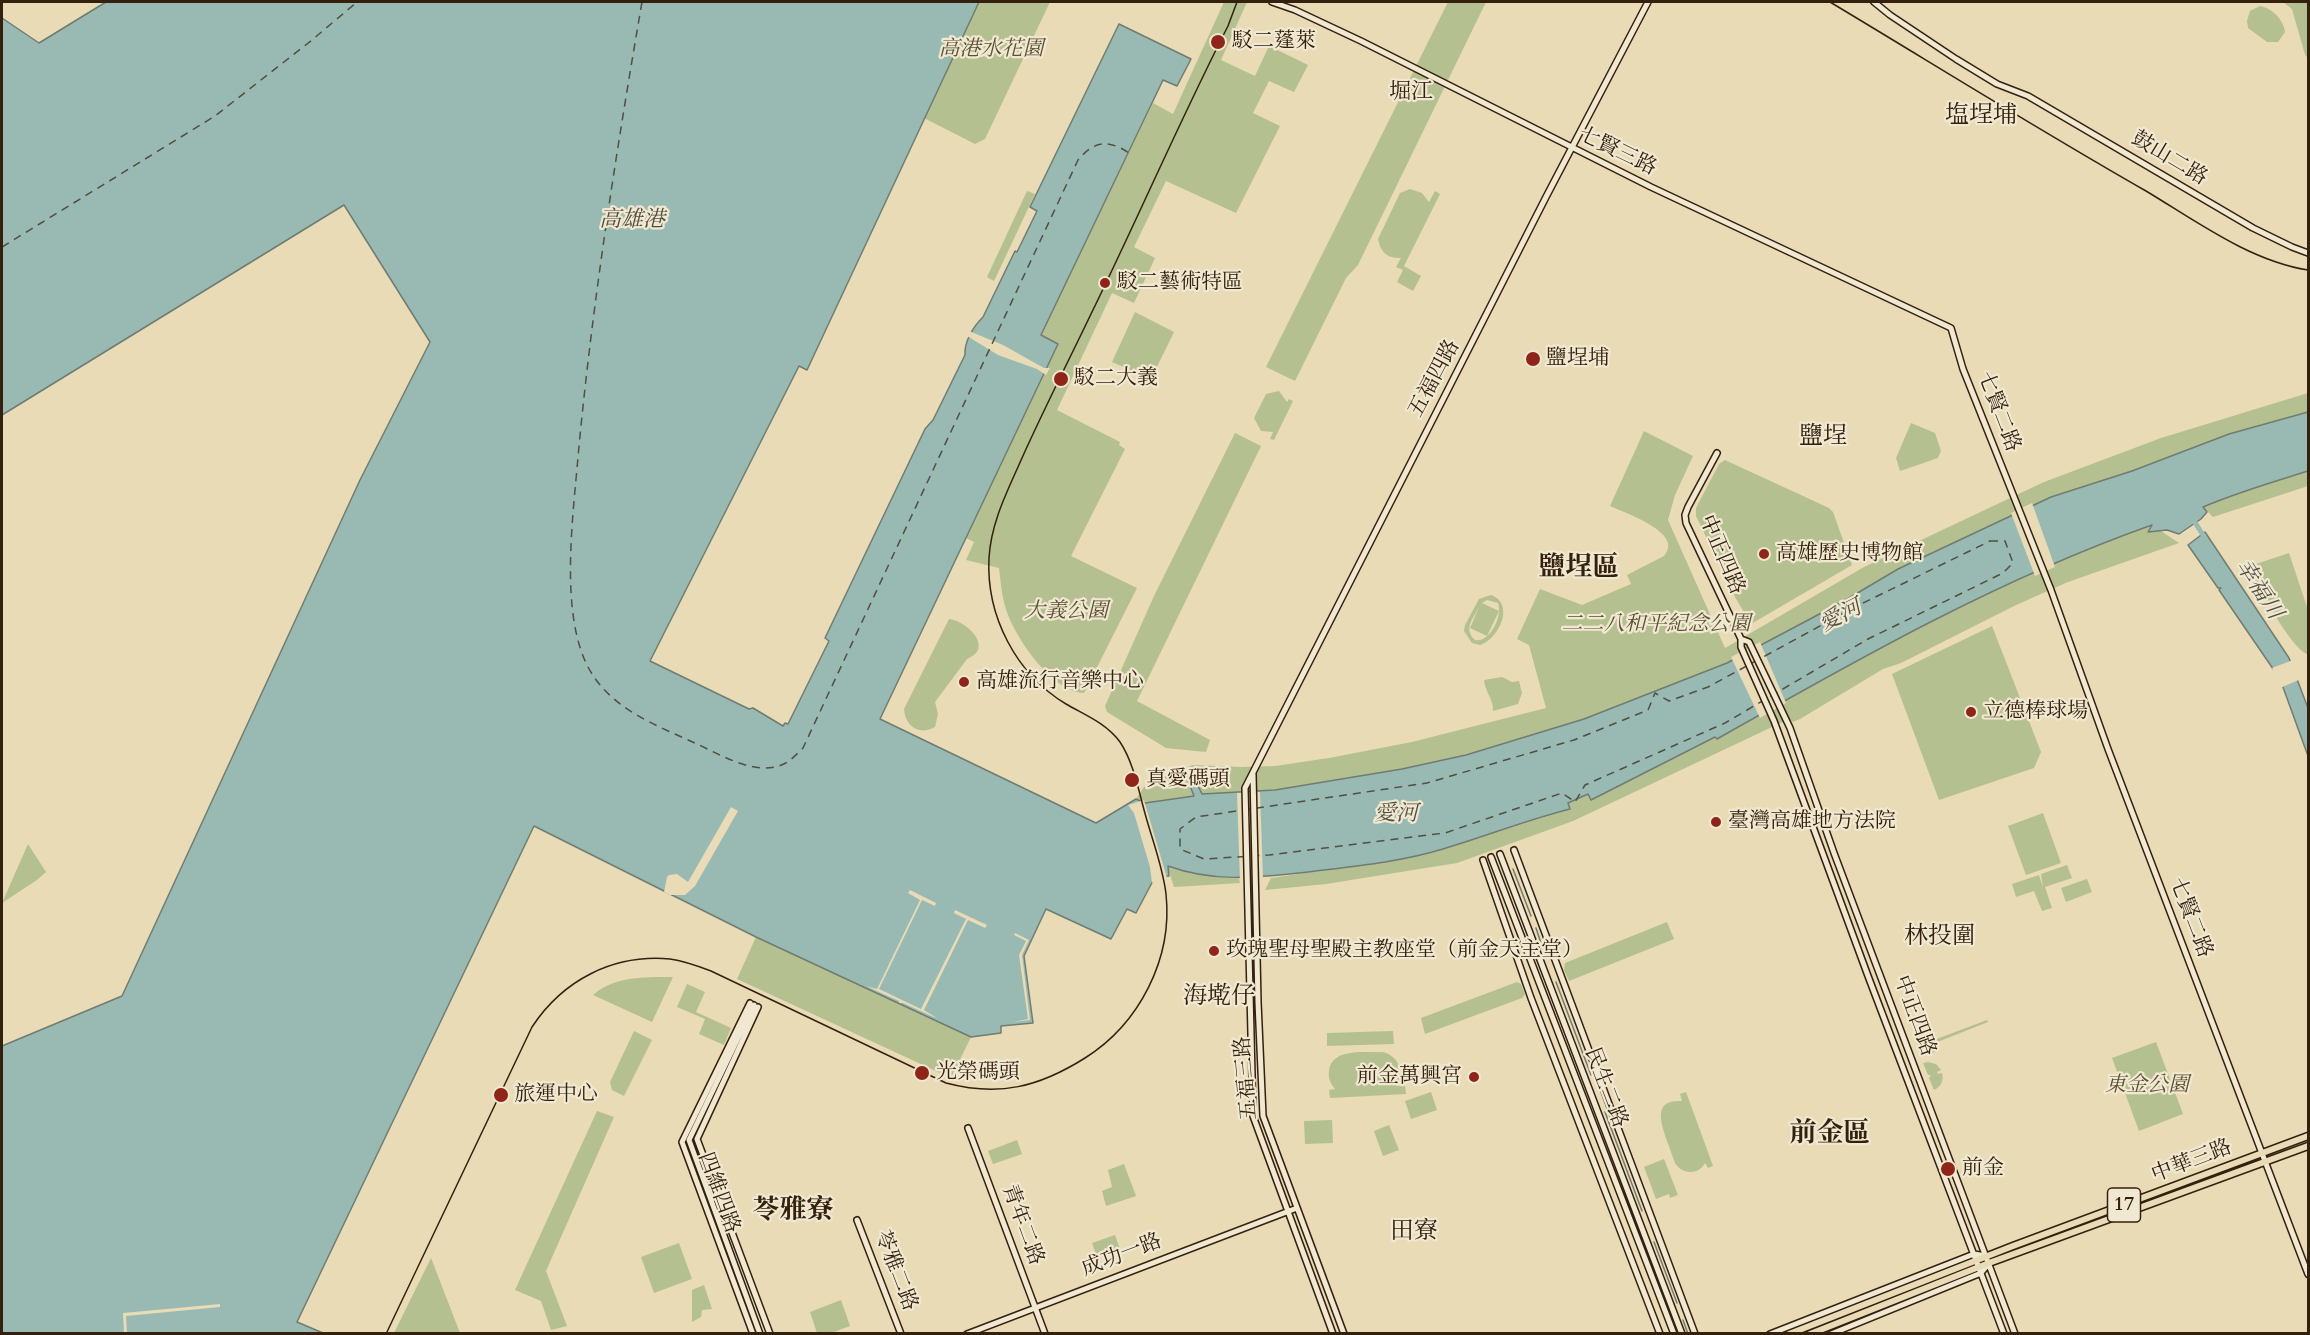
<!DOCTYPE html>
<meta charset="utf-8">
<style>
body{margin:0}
#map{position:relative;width:2310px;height:1335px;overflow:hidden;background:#e8dbb6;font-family:Cardo,serif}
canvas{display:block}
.frame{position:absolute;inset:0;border:3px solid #34200e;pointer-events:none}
</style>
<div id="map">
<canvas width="2310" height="1335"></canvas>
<div class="frame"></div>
</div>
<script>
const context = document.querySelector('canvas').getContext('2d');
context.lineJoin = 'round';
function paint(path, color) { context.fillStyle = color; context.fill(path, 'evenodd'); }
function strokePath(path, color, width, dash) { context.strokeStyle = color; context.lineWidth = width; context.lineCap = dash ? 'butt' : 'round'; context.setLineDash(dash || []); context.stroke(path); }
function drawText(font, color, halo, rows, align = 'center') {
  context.font = font + ' Cardo,"Noto Serif TC",serif'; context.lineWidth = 4.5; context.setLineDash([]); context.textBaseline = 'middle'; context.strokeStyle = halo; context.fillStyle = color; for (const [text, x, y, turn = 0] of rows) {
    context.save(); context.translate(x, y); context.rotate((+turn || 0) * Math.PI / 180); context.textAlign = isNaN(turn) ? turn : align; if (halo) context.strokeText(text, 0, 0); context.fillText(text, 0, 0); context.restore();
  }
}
const green = new Path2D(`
 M979,2H1050L985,139L975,144L924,118Z
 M1224,2H1247L1221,60L1255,76L1269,46L1308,65L1294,92L1269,81L1253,113L1280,126L1236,213L1166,181L1134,247L1155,258L1134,303L1112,293L1057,410L1120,442L1119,445L1125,449L1071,556L1137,588L1084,693C1053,692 1018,641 1008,615C1002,600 1001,584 999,568L966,560L974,542L966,538L1058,345L1040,336L1153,103L1173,114Z
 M1448,2H1486L1358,265L1346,278L1295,381L1266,367Z
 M2283,2H2308V58L2305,55L2292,9Z
 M2260,6C2272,8 2284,20 2285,32L2278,42H2267L2248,28L2247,21L2250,11Z
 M1410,189L1422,193L1429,202L1435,191L1440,194L1404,266L1421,276L1413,291L1397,282L1403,270L1396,267L1401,258C1387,258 1381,253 1378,239L1400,193Z
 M1027,191L1035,194L994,281L987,277Z
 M1135,312L1174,332L1151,379L1112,362Z
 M1279,391L1287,402L1289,399L1293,401L1274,440L1270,439L1273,432L1261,431L1254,418L1266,394Z
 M2308,393V412L2229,434L2132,471L2051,497L1882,579L1844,601L1727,663L1584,719L1466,755L1402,769L1275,790L1201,794L1190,772L1185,773L1195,796L1145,803L1136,799L1144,787L1149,783L1193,765L1241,767L1275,766L1329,758L1412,742L1546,708L1529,645L1517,639L1540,589L1582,605L1631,584L1627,575L1664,556C1685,533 1625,513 1610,506L1644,431L1693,456L1675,495L1668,520L1725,648L1864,567L2044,482L2161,438Z
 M1911,423L1935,433L1941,451L1938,458L1900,471L1896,458Z
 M1235,433L1261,446L1137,701L1210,740L1206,752L1166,748L1107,712L1105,706L1154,596Z
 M1725,460L1829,508L1833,512L1852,565L1751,624L1735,597L1696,516V508L1719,464Z
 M2308,471V486L2213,517L2203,507C2238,492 2273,482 2308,471Z
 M2152,525L2179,543L2068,582L2016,605L1901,663L1883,669L1800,719L1793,722L1789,719L1573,821L1457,863L1326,884L1265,890L1271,878L1406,858L1443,849L1570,809L1568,803L1589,794L1591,799L1715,737L1717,739C1858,659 1998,579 2152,525Z
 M2289,553L2308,610V655C2289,646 2262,592 2250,571L2253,565Z
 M1491,595C1516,604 1498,640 1480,645L1472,643L1464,631L1465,625L1479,599ZM1487,600L1498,603C1503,616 1490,643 1475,640C1463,629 1473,619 1479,607L1470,628L1487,636L1499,611L1482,603Z
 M949,619C967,621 995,648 967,659L935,702L938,714L935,727C919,736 905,726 904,709Z
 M1992,626L2041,752L2034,768L1939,800L1892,674Z
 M1502,677L1512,682L1519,681L1522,693L1518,704L1493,711C1494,700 1485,692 1484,680Z
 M2043,813L2061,863L2026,875L2008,826Z
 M28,844L46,872L37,880L2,903Z
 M1167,865L1188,873L1239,879L1240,883L1174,887Z
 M2067,865L2072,878L2045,887L2052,908L2042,911L2034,891L2016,897L2012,884L2039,875L2043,888L2041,874Z
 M2087,879L2092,892L2066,902L2061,888Z
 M1667,922L1674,939L1569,981L1564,970L1565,963Z
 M756,937L971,1037L951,1078L737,979Z
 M673,977L652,1022L593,995C614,976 646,977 673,977Z
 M1517,982L1521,984L1525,994L1522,998L1425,1034L1421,1018Z
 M687,984L705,992L696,1012L731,1028L724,1045L699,1034L705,1019L677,1007Z
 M1987,1020L1988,1022L1935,1043V1052L1921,1055L1918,1046Z
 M634,1031L652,1040L624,1096L612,1090L610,1082Z
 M1393,1031L1394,1044L1327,1046V1033Z
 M2156,1042L2183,1114L2139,1131L2112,1058Z
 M1383,1052C1400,1057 1404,1072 1396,1086H1405L1406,1094L1330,1098L1329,1090L1335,1089C1331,1084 1328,1079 1329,1071C1332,1047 1366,1053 1383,1052Z
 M1928,1062L1936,1064L1941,1070L1937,1072L1938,1074L1942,1073C1944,1080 1941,1087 1934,1090L1929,1078L1931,1075H1928L1923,1063Z
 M1431,1092L1437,1110L1411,1119L1405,1101Z
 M1686,1092L1713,1166L1708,1168L1705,1163C1699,1175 1682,1175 1675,1163C1672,1156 1670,1148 1667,1141C1661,1123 1652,1099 1682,1101L1680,1094Z
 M597,1111L614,1117L546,1271L567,1326L551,1330L541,1301L515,1290Z
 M1332,1120L1333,1143L1305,1144L1304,1121Z
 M1389,1125L1399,1150L1383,1156L1374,1131Z
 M1017,1140L1022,1154L993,1164L988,1151Z
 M1664,1159L1678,1195L1670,1198L1669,1194L1656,1199L1644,1167Z
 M1124,1164L1136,1196L1106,1206L1102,1191L1112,1187L1108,1170Z
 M1115,1235L1120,1249L1097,1257L1092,1243Z
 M679,1243L692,1279L654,1293L641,1257Z
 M431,1258L460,1333H394Z
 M704,1285L712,1309L702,1310L701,1317L692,1322V1290Z
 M841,1300L850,1326L831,1333H817L810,1312Z`);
const water = new Path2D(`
 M106,2H979L807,370L799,366L650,661L749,709L753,708L783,726L785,723L788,724L829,641L825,638L925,429L933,420L965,355C964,342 973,327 983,317L1015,251L1017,252L1037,211L1030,207L1119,24L1191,59L1177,86L1163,80L1041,335L1058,344L880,719L1096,823L1136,799L1145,803L1194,796L1185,773L1191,771L1202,794L1275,790L1402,769L1466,755L1584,719L1727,663L1844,601L1898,569L2051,497L2132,471L2229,434L2308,412V471C2273,482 2238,492 2203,507L2207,512L2201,519L2179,534L2167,530L2148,532L2152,525C1999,579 1858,659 1717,739L1715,737L1591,800L1588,794L1568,803L1570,809C1527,820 1486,836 1443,849C1397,863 1346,867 1299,873C1252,878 1212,882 1168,866L1169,876L1155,877L1136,913L1127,909L1111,939L1046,909L1024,956L1033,1023L1001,1026V1033L971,1037L756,937L534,826L297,1322L323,1333H2V1046L122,996L360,480L430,342L344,205L2,415V18L39,43Z
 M2205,532L2289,658L2308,708V756L2280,679L2219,590L2221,588H2218L2188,545Z`);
const pier = new Path2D(`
 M969,331L1003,345L1044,368H1050L1046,375L1037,369L998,355L967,336Z
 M2032,503L2055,567L2035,576L2011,513Z
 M1760,642L1786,703L1760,718L1731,657Z
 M2293,660L2301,679L2280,688L2272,668Z
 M1260,792L1263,880L1240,881L1237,793Z
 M1144,800L1167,878L1157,879L1152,883L1150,867L1134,813L1128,805Z
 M731,807L738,811L695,886L685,895H670L664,892L667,877L669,875L677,874L688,882Z
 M910,890L936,903L935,906L922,900L879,989L921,1009L966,919L954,913L955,910L987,925L985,928L968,920L924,1010L938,1019L903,1003H899V1001L866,986L877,989L920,900L908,893Z
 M1015,933L1029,940L1022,955L1030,1020L1013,1022L1028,1019L1019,955L1026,941L1014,935Z
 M220,1304V1307L126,1316L127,1333H124L123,1313Z`);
const stream = new Path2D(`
 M1513,869L1531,916
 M1536,928L1542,946
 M1556,982L1591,1075
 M1605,1112L1642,1211
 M1654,1242L1677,1303
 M1683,1320L1688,1334`);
const canal = new Path2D(`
 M2192,518L2205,538`);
const ferry = new Path2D(`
 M642,2C616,153 592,305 578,457C573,517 560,610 587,665C609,709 656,725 697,744C723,756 762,780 789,761C794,757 799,752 803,748L1078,160C1094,141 1108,139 1129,153
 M2,247L215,116L312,40L357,2
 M1990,541H2005L2013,563L2003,573L1868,639L1725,723L1585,785L1575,802L1562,793L1445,833L1269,855L1204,859L1180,849V829L1196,817L1427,783L1574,740L1648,710L1655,693L1669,701L1708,687L1853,608Z`);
const secondary = new Path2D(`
 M1272,2L1295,10L1361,41L1651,187L1951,328L1963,369L2051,590L2108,749L2308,1274
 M1874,2L1890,15L1956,59L1997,84L2028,96L2253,228L2292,247L2308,253
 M1717,453L1688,507L1685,515L1686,523L1741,639V647L1774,721L1868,976L2004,1334
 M1741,639L1749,642L1790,728L1834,853L2015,1334
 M1253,774L1258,1002L1263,1116L1344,1334
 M1514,850L1695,1334
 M1500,854L1682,1334
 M1491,857L1674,1334
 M1483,860L1531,998L1660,1334
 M750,1003L682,1142L753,1334
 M754,1005L689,1140L760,1334
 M758,1007L697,1139L770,1334
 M968,1128L1045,1334
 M857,1220L901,1334
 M967,1334L1297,1208
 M1333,1334L1253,1116L1245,788L1546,197L1648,2
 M1770,1334L1974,1254L1986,1256
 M1831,1334L1981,1273L1989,1263`);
const primary = new Path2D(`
 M1789,1334L2013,1246L2308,1136
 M1810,1334L1989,1263L2308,1146`);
const tram = new Path2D(`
 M1830,2C1935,65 2039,130 2146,191C2196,221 2250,261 2308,270
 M386,1334L532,1027C563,980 613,954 670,959C684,961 698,966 711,971L946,1083C999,1097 1039,1087 1085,1058C1139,1024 1173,959 1166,894C1163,868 1153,842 1146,817C1139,793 1134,763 1120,742C1106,723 1085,715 1066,704C1016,674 986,616 989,558C991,522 1008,490 1022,458C1044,409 1068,362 1091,314C1138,218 1180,120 1228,26L1237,2`);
const markers = [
 [1218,42,8,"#8f2418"],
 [1105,283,6,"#8f2418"],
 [1533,359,8,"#8f2418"],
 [1061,379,8,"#8f2418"],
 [1764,554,6,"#8f2418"],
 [964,682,6,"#8f2418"],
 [1971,712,6,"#8f2418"],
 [1132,780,8,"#8f2418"],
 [1716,822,6,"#8f2418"],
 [1214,951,6,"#8f2418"],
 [922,1073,8,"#8f2418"],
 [1474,1077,6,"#8f2418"],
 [501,1095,8,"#8f2418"],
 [1948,1169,8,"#8f2418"]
];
const shields = [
 [2124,1205,33]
];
const shieldNames = [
 ["17",2124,1205]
];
const poiNames = [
 ["駁二蓬萊",1232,42],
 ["駁二藝術特區",1117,283],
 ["鹽埕埔",1546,359],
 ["駁二大義",1074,379],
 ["高雄歷史博物館",1776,554],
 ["高雄流行音樂中心",976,682],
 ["立德棒球場",1983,712],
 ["真愛碼頭",1146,780],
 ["臺灣高雄地方法院",1728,822],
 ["玫瑰聖母聖殿主教座堂（前金天主堂）",1226,951],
 ["光榮碼頭",936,1073],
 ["前金萬興宮",1462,1077,"right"],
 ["旅運中心",514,1095],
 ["前金",1962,1169]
];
const parkNames = [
 ["高港水花園",991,50],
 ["大義公園",1066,612],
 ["二二八和平紀念公園",1656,625],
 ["東金公園",2147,1086]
];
const streetNames = [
 ["七賢三路",1617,152,26],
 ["鼓山二路",2169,159,31],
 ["五福四路",1435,379,-62],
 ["七賢二路",1998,412,69],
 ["中正四路",1721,555,67],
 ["七賢二路",2190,918,69],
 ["中正四路",1914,1016,70],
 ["五福三路",1247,1078,-95],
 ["民生二路",1605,1088,69],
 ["中華三路",2192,1162,-21],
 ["四維四路",718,1193,70],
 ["青年二路",1022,1225,70],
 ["成功一路",1122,1256,-21],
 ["苓雅二路",895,1271,69]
];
const neighbourhoodNames = [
 ["堀江",1411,93]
];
const waterNames = [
 ["高雄港",632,221],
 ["幸福川",2258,590,57],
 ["愛河",1841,617,-27],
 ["愛河",1396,815]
];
const quarterNames = [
 ["塩埕埔",1981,116],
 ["鹽埕",1823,437],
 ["林投圍",1940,937],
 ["海墘仔",1219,997],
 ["田寮",1414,1232]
];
const districtNames = [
 ["鹽埕區",1579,569],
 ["前金區",1830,1135],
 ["苓雅寮",793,1212]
];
paint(green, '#b4c08f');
paint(water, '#98bab3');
strokePath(water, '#707c71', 1.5);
paint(pier, '#e8dbb6');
strokePath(stream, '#707c71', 1.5);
strokePath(canal, '#98bab3', 5);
strokePath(ferry, '#524e40', 1.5, [8, 6]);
strokePath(secondary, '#34200e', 8);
strokePath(primary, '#34200e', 9);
strokePath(secondary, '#f0e8d0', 5);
strokePath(primary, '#e8dbb6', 6);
strokePath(tram, '#34200e', 1.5);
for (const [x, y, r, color] of markers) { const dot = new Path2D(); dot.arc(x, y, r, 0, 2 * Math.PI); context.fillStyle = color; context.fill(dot); strokePath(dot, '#f0e8d0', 2); }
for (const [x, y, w] of shields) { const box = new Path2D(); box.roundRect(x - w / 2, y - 17, w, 34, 4.5); context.fillStyle = '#f0e8d0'; context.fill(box); strokePath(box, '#34200e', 1.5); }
drawText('bold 20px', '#34200e', null, shieldNames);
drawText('21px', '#34200e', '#f0e8d0', poiNames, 'left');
drawText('italic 21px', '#5a5035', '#f0e8d0', parkNames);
drawText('21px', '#34200e', '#f0e8d0', streetNames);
drawText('22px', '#34200e', '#f0e8d0', neighbourhoodNames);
drawText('italic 22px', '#524e40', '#f0e8d0', waterNames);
drawText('24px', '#34200e', '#f0e8d0', quarterNames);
drawText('bold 27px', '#34200e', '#f0e8d0', districtNames);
</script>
